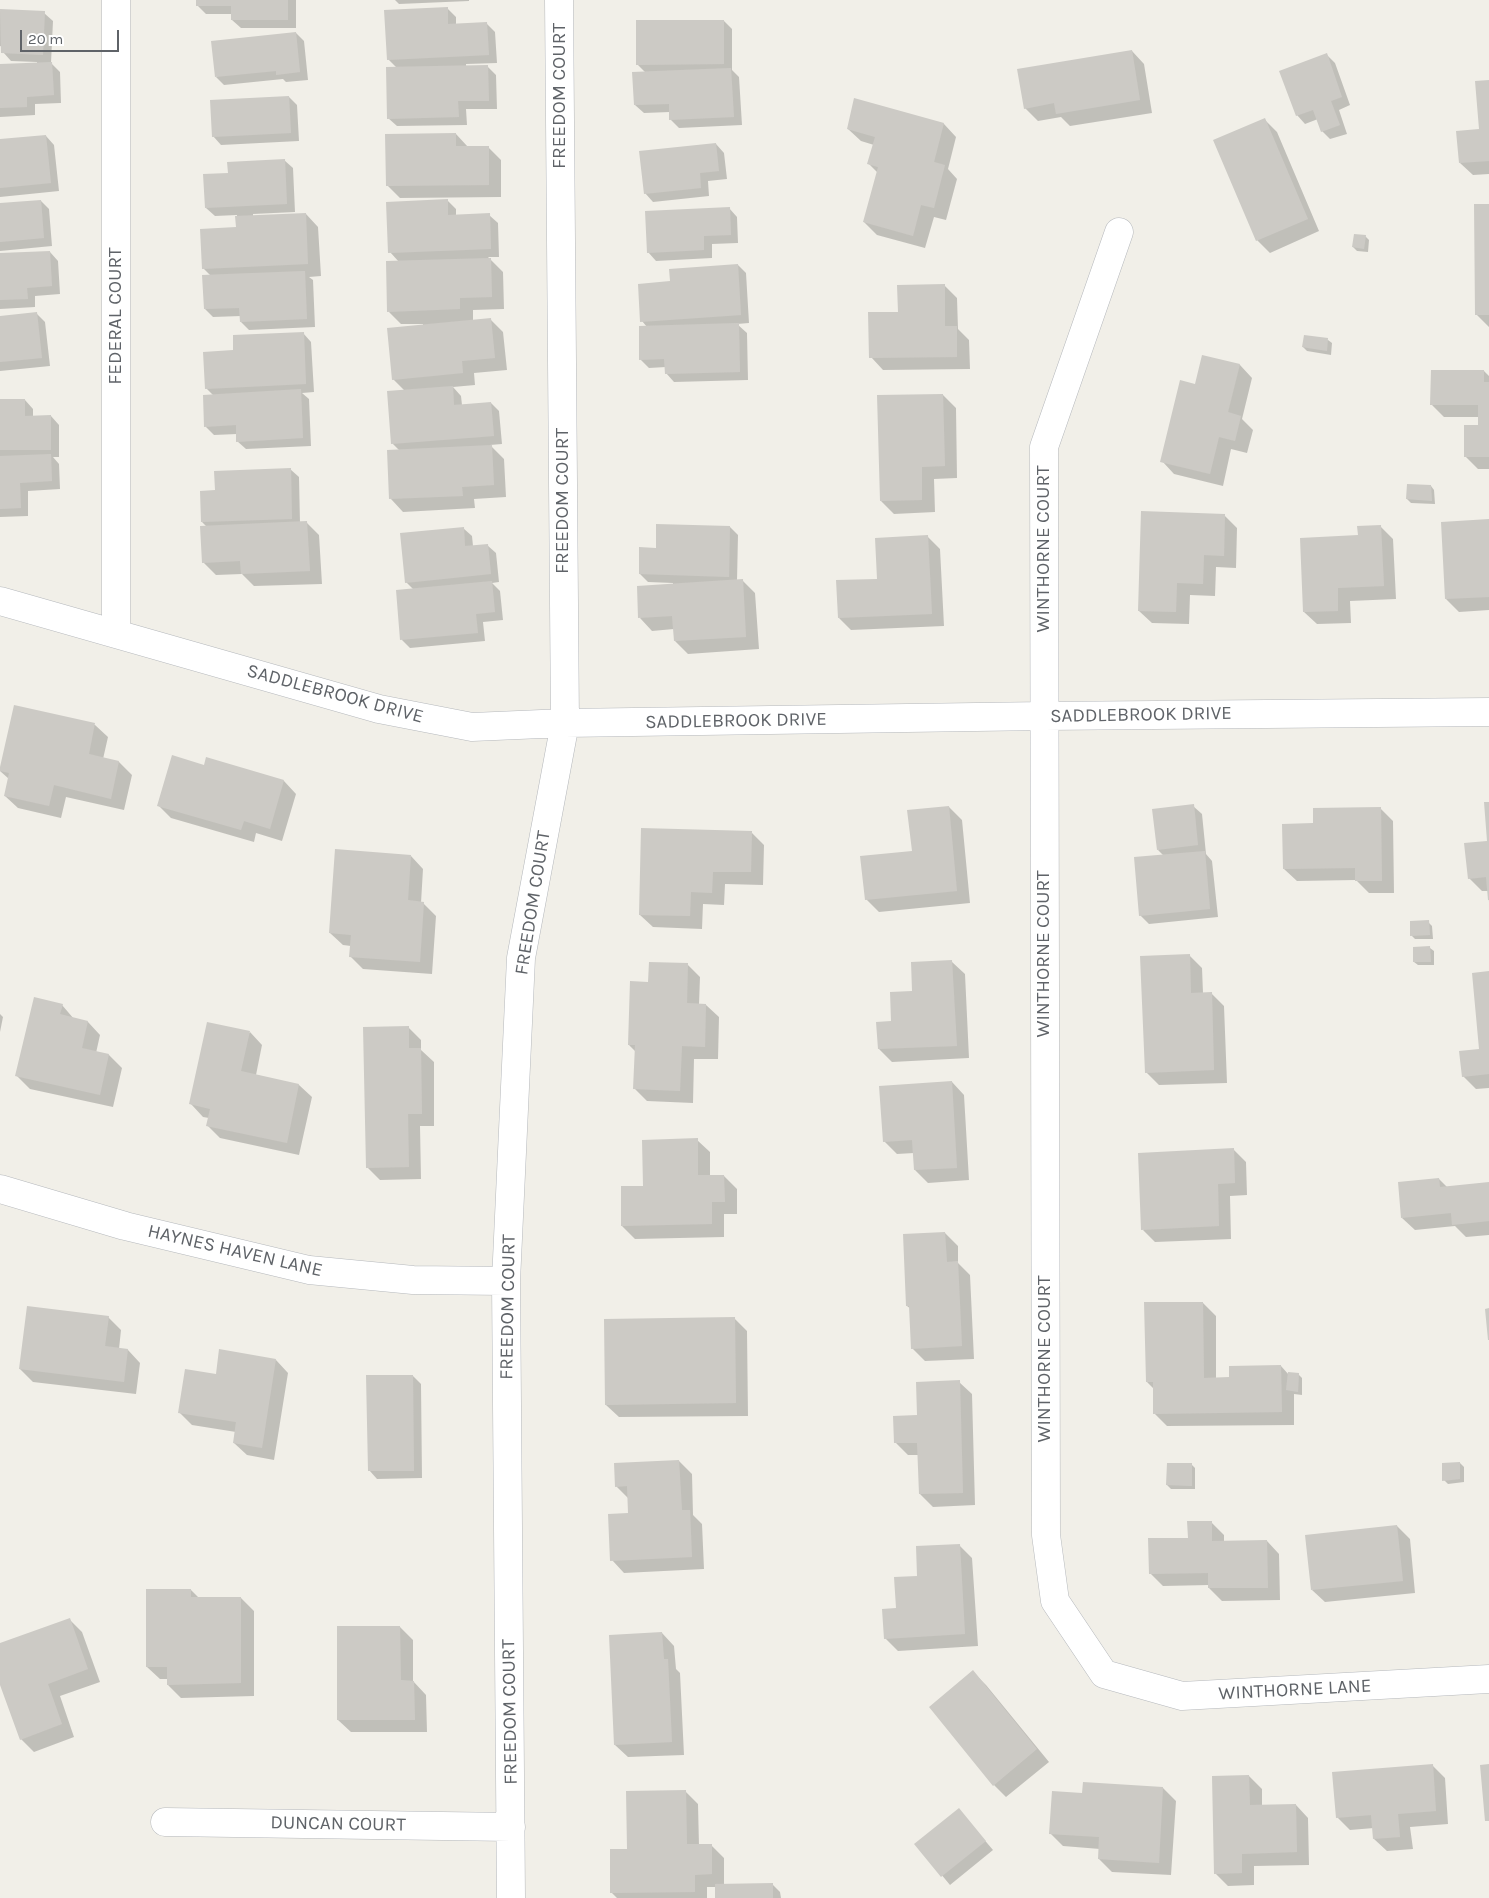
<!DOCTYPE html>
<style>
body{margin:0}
#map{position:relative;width:1489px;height:1898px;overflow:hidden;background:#f1efe8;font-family:Karla,sans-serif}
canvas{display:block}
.scale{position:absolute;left:20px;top:30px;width:99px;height:22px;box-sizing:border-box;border:2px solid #5f6368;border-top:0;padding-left:6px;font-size:15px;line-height:18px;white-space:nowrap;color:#5f6368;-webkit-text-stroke:4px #fff;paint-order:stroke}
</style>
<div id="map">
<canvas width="1489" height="1898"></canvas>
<div class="scale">20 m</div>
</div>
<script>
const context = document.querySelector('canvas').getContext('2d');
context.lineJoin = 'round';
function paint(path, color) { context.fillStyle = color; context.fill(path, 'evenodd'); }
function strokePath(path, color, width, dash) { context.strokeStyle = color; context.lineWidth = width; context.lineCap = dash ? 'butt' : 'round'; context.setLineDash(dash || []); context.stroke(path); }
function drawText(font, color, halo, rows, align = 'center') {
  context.font = font + ' Karla,sans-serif'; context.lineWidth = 4.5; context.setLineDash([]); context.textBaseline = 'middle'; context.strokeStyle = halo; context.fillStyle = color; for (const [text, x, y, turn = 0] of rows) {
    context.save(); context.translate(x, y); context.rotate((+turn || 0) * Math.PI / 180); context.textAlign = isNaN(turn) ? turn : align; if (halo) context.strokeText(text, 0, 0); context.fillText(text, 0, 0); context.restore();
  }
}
const shadow = new Path2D(`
 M197,0H296V28H241L232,20V14H206L197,5Z
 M395,0H469V1L399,4Z
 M447,8L456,17V25L487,24L495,32L497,63L466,64V67L487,66L496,75L497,109H466L467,125L397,126L388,118L397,68L388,59Z
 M0,11L44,13L53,21L51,63L60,72L61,103L35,104V115L0,117V66L37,64V62L11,61L3,52V47L0,46Z
 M724,21L732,29V70L739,77L742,125L679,128L671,120L670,112L644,113L635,105L646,73L637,64Z
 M296,33L304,41L308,80L286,82L283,79L224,85L216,77Z
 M1132,51L1144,64L1152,113L1070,126L1061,117L1038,121L1025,108Z
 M1326,54L1335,63L1350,105L1339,110L1347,134L1330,139L1322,131L1318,119L1305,124L1297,115Z
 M1489,81V174L1473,175L1460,163L1481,130Z
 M289,97L297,105L299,141L221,145L213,136Z
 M855,100L944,124L956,137L948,169L957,179L946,220L934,217L925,248L877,235L864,222L878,173L869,164L874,145L861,141L848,129Z
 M1265,120L1277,132L1319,231L1270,253L1257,240Z
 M456,134L468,147H488L501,160V197L400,198L387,185Z
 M46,136L54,145L59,191L0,197V140Z
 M716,144L724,153L727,179L708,181L709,196L653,202L645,193Z
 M284,160L293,168L295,212L253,214V217L306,214L318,227L321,276L309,277L313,280L315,327L249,330L241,322V316L213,317L205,309L211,276L203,268L237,228V215L215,216L206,208L229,174Z
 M447,200L456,209V216L489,215L498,223L499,257H488L503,272L504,309L473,310V321L490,319L503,332L507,370L474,373L475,385L453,387L461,396L462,405L491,403L499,411L502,444L490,445L504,459L506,497L474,499L475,508L403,512L391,499L399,450L392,443L405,391L393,379L423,326V324H401L389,312L399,262L390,252Z
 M41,201L49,209L52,246L0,251V204Z
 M1489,205V327L1476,314Z
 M729,208L737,217L738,243L712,244V258L656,261L648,252Z
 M1365,236L1369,240L1368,252L1357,251L1353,247Z
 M50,252L58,261L60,294L35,296V307L0,309V255Z
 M738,265L746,273L749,323L737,324L747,333L748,380L674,382L666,373V367L649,368L640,359L647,327L642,321L671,282Z
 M944,285L957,298L958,329L969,340L970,369L883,370L871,357L899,313Z
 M37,314L45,322L50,366L0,371V317Z
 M303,333L311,342L314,392L302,393L309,399L311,446L246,449L237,441V434L214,435L206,427L213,395L206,388L235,352Z
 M1328,340L1332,343L1331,355L1307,351L1303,347Z
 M1203,356L1240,365L1252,378L1242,419L1253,430L1247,453L1231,449L1223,486L1174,474L1162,461L1196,385Z
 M1484,371L1489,376V469H1478L1465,456L1480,427V417H1444L1432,405Z
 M943,395L956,408L957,478L934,479L935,512L894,514L881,501Z
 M0,400H25L33,409V417L51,416L59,425V457H53L59,464L60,489L28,491V516L0,517Z
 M290,469L299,477L300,523H307L319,535L322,584L254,586L242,574L216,575L203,562L207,527L202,522L216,492Z
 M1431,486L1434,490L1435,504L1411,503L1407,499Z
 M1224,515L1237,528L1236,568L1216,567L1215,596L1190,595L1189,624L1152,623L1139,611Z
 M1489,521V610L1459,612L1446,599Z
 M1380,526L1393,539L1396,599L1350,601L1351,623L1317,624L1304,612L1360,536Z
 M730,527L738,535L737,581L742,580L755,593L759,649L688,654L675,641L674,629L652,631L640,618L673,585V583L648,582L640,574L657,549Z
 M463,528L472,536L473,546L487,545L496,553L499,582L492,583L500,591L503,620L483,622L485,641L410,648L402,640L414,590L406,582Z
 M927,536L940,549L944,626L851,630L839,618Z
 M15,706L95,725L108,737L103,759L119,762L132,775L124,810L66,797L61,818L18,808L5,796L9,779L0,771Z
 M207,758L284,781L296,794L282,841L256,833L254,842L171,818L159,806L205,766Z
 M1489,803V902L1488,891H1482L1469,878L1489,842Z
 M1193,806L1202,814L1206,854L1212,861L1218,917L1149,924L1140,915L1164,856L1158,850Z
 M949,807L962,820L970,903L879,912L866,899L913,852Z
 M1380,808L1393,821L1394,893H1369L1356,880L1297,881L1284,869L1314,825Z
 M752,833L764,845L763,885L725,884L724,905L703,904L702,929L653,927L640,915Z
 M411,856L423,869L421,903H423L436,916L432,974L363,969L350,956L351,946L343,945L330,933Z
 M1428,922L1432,926L1433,939H1415L1411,935Z
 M1430,948L1434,951V965H1418L1414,962Z
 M1189,955L1202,968L1203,993H1211L1224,1006L1227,1083L1159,1085L1146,1072Z
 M952,962L965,974L969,1058L892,1062L879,1049L893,1023L914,992Z
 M687,964L700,977L699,1005H706L719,1017L718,1059H694L693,1103L647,1101L635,1089L636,1052L629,1045L649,983Z
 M1489,972V1088L1476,1089L1463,1076L1481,1050Z
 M62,1005L74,1019L88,1022L100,1035L96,1053L109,1055L122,1068L113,1107L30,1089L17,1076Z
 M0,1014L3,1017L0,1032Z
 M408,1027L421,1040V1050L434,1062V1126H420L421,1179L380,1180L367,1167Z
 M250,1032L262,1045L256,1075L299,1085L312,1097L299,1155L220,1138L207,1125L209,1118L203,1117L191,1104Z
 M952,1082L964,1095L969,1180L928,1183L915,1170L914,1153L897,1154L884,1141Z
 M697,1140L710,1152V1176H724L737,1189V1214H724V1237L635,1239L622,1226L644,1187Z
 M1233,1149L1246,1162L1247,1195L1230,1196L1231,1239L1155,1242L1143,1230Z
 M1439,1179L1447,1187L1489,1183V1235L1466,1237L1455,1226L1415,1230L1402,1218Z
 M945,1233L958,1246V1263L970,1275L974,1359L925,1361L912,1348L911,1309L907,1306Z
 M1203,1303L1216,1316V1379L1230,1378L1281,1366L1289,1375L1298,1374L1302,1378V1395L1294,1394V1425L1167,1426L1154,1413V1389L1147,1382Z
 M108,1317L121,1330L119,1349L128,1350L140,1363L136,1394L33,1382L20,1369Z
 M734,1318L747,1331L748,1416L619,1417L606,1405Z
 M276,1360L288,1373L274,1460L247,1455L234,1443L236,1432L192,1425L179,1412L217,1375Z
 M413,1376L421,1384L422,1478L377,1479L369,1470Z
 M959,1382L972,1394L975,1505L933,1507L920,1494L919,1455H908L896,1443L918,1416Z
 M679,1461L692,1474L693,1515L702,1524L704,1569L624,1573L612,1560L630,1514L629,1499L616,1486Z
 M1460,1463L1464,1467V1482L1448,1484L1444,1480Z
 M1191,1464L1195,1468V1489H1171L1167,1485Z
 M1211,1522L1224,1535V1542L1267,1541L1279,1554L1280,1600L1222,1601L1209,1588V1585L1163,1586L1150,1573Z
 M1397,1526L1410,1539L1415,1593L1325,1602L1312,1590Z
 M959,1545L972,1558L978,1646L898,1651L885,1638L897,1609L919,1577Z
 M191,1590L199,1598H241L254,1611V1696L181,1698L168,1685L169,1679H160L147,1667Z
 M70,1620L82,1632L100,1682L60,1696L74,1737L34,1752L21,1739L0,1682V1645Z
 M400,1627L413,1640V1681L426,1695L427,1732H351L338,1720Z
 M662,1633L674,1646L676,1669L680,1673L684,1755L628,1757L615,1745Z
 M973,1672L986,1685L1049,1762L1006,1797L994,1785Z
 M1432,1765L1445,1778L1448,1824L1410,1827L1413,1849L1387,1851L1374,1839V1828L1350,1830L1337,1817Z
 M1249,1776L1262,1789V1806L1296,1805L1308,1818L1309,1865L1254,1866V1885L1228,1886L1215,1873Z
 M1163,1788L1176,1801L1171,1875L1112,1872L1099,1859L1100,1849L1063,1846L1050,1833L1083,1794Z
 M685,1791L698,1804L699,1846L711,1845L724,1858V1885L772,1884L780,1892L781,1898H717L716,1887H707V1898H617L611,1892L628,1850Z
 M959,1810L993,1850L950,1885L916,1844Z`);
const building = new Path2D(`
 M196,0H288V20H231V6H196Z
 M448,7V24L487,22L489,55L387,60L384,10Z
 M0,9L45,11L43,55L1,53Z
 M636,20H724V64L636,65Z
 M296,32L300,72L276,75V71L215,77L211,41Z
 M1132,50L1140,100L1056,114L1054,103L1024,109L1017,69Z
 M1327,53L1342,97L1331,101L1340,125L1321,132L1313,110L1296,116L1279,71Z
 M52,62L54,95L27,97V107L0,108V64Z
 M488,65L489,101H458L459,117L387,119L386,67Z
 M731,68L734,117L669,120V104L634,105L632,72Z
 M1489,80V161L1459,163L1456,131L1479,129L1475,81Z
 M289,96L291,133L212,137L210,100Z
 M854,98L944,123L934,162L945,165L934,208L921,205L913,236L863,222L878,167L867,164L875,137L847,129Z
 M1265,118L1308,219L1256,241L1213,140Z
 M456,133V146H489V185L386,186L385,134Z
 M46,135L51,183L0,188V139Z
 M716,143L719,171L700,173L701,188L644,194L639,151Z
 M285,159L287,204L205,208L203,174L228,173L227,162Z
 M448,199V215L490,213L491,249L388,253L386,202Z
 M41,200L44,238L0,242V203Z
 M1474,204H1489V315H1475Z
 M730,207L731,235L704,236V250L647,253L645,211Z
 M306,213L308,264L202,269L200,229L236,227L235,216Z
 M1354,234L1366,235L1364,249L1352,247Z
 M50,251L52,286L27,288L28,299L0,300V253Z
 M491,258L492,297L460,298V309L387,312L386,261Z
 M738,264L741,315L640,322L638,284L670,281L669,269Z
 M305,271L307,319L240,322L239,308L204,309L202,275Z
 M945,284V326H957V357L869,358L868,312H898L897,285Z
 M37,312L42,358L0,362V316Z
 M491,318L495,358L462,361L463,373L392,380L387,328Z
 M739,323L740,372L665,374L664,359L639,360V326Z
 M304,332L306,384L205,389L203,352L233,350V335Z
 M1304,335L1328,338L1327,351L1302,347Z
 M1202,355L1240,364L1228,412L1241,416L1235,441L1219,437L1210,474L1160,462L1180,380L1195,384Z
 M1431,370H1484V382H1489V457H1464V425H1478V405H1430Z
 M453,386L454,405L491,402L494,436L391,444L387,391Z
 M301,389L303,438L236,442V425L204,427L203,395Z
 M943,394L945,466L922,467V500L880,501L877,395Z
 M0,399H25V416L51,415V450H0Z
 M492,445L494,485L462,487L463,496L389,499L387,450Z
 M51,454L52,481L20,483L21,508L0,509V456Z
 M291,468L292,519L201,522L200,491L215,490L214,471Z
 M1407,484L1431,485L1432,501L1406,499Z
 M1141,511L1225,514L1224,556L1204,555L1203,584L1177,583L1176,612L1138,611Z
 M1489,519V597L1445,599L1441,522Z
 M307,521L310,571L241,574L240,561L202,563L200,526Z
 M656,524L730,526L729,577L639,574V547L656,548Z
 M1381,525L1384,586L1338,588V611L1303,612L1300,538L1358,535L1357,526Z
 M464,527L465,546L488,544L491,574L405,583L400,533Z
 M928,535L932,614L838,618L836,580L877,579L875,538Z
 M743,579L746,637L674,641L672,616L638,618L637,586Z
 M492,581L495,612L476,614L478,633L400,640L396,590Z
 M14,705L95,723L89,754L119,761L111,799L54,785L49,806L4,796L9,773L0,771V767Z
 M172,755L204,765L206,757L284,780L270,829L244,821L241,830L157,806Z
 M1484,802H1489V900H1488L1486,877L1468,879L1464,843L1487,841Z
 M1194,804L1198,845L1157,850L1152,809Z
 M949,806L957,891L865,900L860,856L912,851L907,810Z
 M1381,807L1382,881H1355V868L1283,869L1282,824L1313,823V808Z
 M641,828L752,831L751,872H713L712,893L691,892L690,916L639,915Z
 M335,849L411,855L408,900L424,902L420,962L349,957L351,935L329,933Z
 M1205,851L1210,909L1139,916L1134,857Z
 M1429,920L1430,935L1410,936V921Z
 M1430,946L1431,962H1413V947Z
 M1190,954L1191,993L1212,992L1214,1070L1145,1073L1140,956Z
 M952,960L957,1046L878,1049L876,1022L891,1021L890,992L912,991L911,962Z
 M649,962L688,963L687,1003L706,1004L705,1047L682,1046L680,1091L633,1089L635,1045H628L630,981L648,982Z
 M1489,971V1074L1462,1077L1459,1051L1479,1049L1472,973Z
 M34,997L63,1004L60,1014L88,1021L82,1048L109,1054L100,1095L15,1076Z
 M207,1022L250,1031L241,1071L299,1084L287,1143L206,1126L210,1109L189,1104Z
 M409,1026V1048H421L422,1114H408L409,1167L366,1168L363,1027Z
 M952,1081L957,1168L914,1170L912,1140L883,1142L879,1086Z
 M698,1138V1175H724L725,1202H712V1224L621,1226V1186H643L642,1140Z
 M1234,1148L1235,1183L1218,1184L1219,1226L1141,1230L1138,1153Z
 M1439,1178L1440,1187L1489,1182V1221L1452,1225L1451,1213L1401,1218L1398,1182Z
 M945,1232L947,1262L958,1261L962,1346L911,1349L909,1306H906L903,1234Z
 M1144,1302H1203L1204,1378L1229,1377V1366L1281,1365L1282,1412L1153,1414V1382H1146Z
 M27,1306L109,1316L105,1346L128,1349L124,1382L19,1369Z
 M1489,1308V1340H1488L1485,1309Z
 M735,1317L736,1403L605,1405L604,1319Z
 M219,1349L276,1359L262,1448L233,1443L236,1422L178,1413L185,1369L216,1374Z
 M1288,1372L1299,1373L1298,1392L1286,1390Z
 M366,1375H413L414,1471H368Z
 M960,1380L963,1493L919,1494L917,1443H894L893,1416L917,1415L916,1382Z
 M679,1460L682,1510H690L692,1557L610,1561L608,1514L628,1513L627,1486L615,1487L614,1463Z
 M1460,1462V1479L1442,1481V1463Z
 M1167,1463H1192V1486L1166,1485Z
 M1187,1521H1212V1541L1267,1540L1268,1588H1208V1573L1149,1574L1148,1538H1188Z
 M1397,1525L1403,1581L1311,1590L1305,1535Z
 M960,1544L965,1634L884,1639L882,1609L896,1608L894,1577L917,1576L916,1546Z
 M146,1589H191V1597H241V1683L167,1685V1667H146Z
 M70,1618L88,1669L48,1684L62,1724L20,1740L0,1685V1643Z
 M337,1626H400L401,1680L414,1681L415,1720H337Z
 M662,1632L664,1659H668L672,1742L614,1745L609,1635Z
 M973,1670L1037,1749L993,1786L929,1707Z
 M1433,1764L1436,1811L1398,1814L1400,1837L1373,1839L1371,1815L1336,1818L1332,1772Z
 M1489,1764V1821H1485L1480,1765Z
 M1249,1775L1250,1805L1296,1804L1297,1852L1242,1854V1873L1214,1874L1212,1776Z
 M1083,1782L1163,1787L1159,1863L1098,1859L1099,1837L1049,1834L1052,1791L1082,1793Z
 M686,1790L687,1844H712V1874L695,1875V1892L610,1893V1849H627L626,1791Z
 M959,1808L986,1841L941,1877L914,1844Z
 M773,1883V1898H715V1884Z`);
const minor = new Path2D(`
 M1119,232L1044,447L1046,1535L1055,1601L1104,1674L1182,1696L1489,1679
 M0,601L379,709L472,727L565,723L1044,716L1489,712
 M116,633V0
 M0,1189L125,1226L309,1270L413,1280L506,1281
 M165,1822L511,1827
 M511,1898L506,1281L521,958L565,723L559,0`);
const streetNames = [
 ["FREEDOM COURT",560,96,-90],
 ["FEDERAL COURT",116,316,-90],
 ["FREEDOM COURT",563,501,-90],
 ["WINTHORNE COURT",1044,549,-90],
 ["SADDLEBROOK DRIVE",335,694,15],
 ["SADDLEBROOK DRIVE",1141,715,-1],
 ["SADDLEBROOK DRIVE",736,721,-1],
 ["FREEDOM COURT",533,903,-81],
 ["WINTHORNE COURT",1044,954,-90],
 ["HAYNES HAVEN LANE",235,1251,13],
 ["FREEDOM COURT",508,1307,-89],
 ["WINTHORNE COURT",1045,1359,-90],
 ["WINTHORNE LANE",1295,1690,-3],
 ["FREEDOM COURT",510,1712,-91],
 ["DUNCAN COURT",338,1824,1]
];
paint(shadow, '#0003');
paint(building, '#cccac5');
strokePath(minor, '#b5b8bc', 29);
strokePath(minor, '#fff', 28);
drawText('19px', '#5f6368', '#fff', streetNames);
</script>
